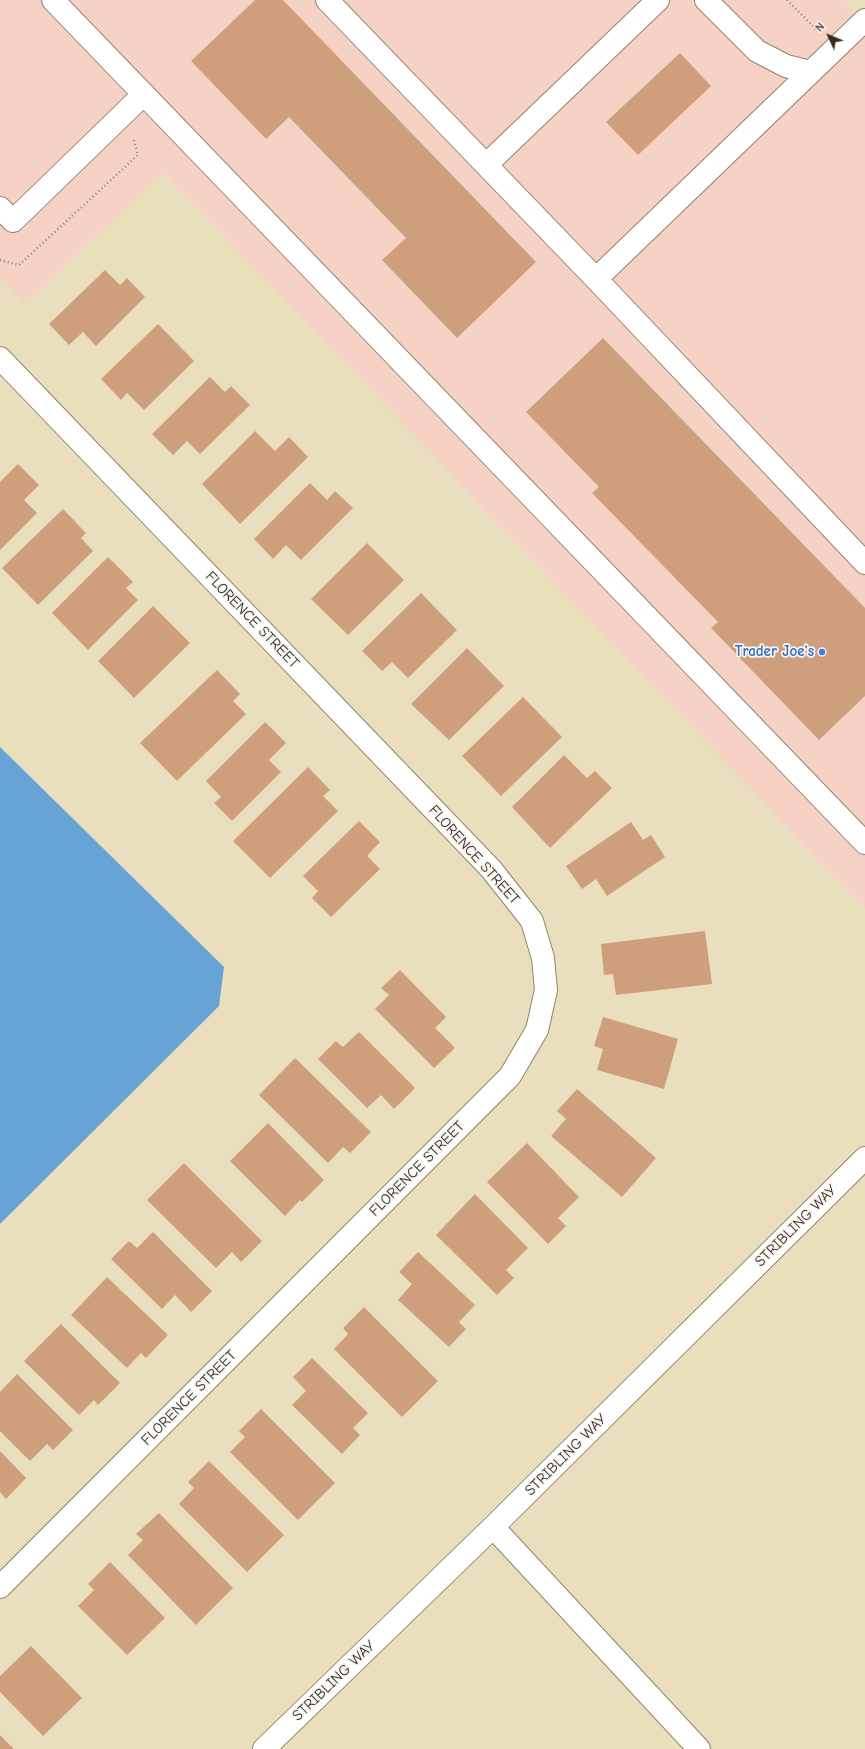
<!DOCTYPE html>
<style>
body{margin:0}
#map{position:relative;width:865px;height:1749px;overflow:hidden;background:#e9dfbc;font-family:"Comic Neue",sans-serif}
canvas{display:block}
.north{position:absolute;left:809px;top:16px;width:40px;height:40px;-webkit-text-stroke:3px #f6f6f2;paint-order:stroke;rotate:314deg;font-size:11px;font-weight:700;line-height:16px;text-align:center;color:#3b2a1e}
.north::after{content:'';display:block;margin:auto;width:14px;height:18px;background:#3b2a1e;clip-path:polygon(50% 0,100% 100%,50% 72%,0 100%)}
</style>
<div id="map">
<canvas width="865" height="1749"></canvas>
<div class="north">N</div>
</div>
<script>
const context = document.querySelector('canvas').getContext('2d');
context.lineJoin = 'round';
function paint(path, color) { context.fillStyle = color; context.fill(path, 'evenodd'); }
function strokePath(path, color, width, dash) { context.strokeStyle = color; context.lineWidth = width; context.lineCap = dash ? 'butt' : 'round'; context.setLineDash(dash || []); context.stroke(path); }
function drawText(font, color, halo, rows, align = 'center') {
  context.font = font + ' "Comic Neue",sans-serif'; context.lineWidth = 3.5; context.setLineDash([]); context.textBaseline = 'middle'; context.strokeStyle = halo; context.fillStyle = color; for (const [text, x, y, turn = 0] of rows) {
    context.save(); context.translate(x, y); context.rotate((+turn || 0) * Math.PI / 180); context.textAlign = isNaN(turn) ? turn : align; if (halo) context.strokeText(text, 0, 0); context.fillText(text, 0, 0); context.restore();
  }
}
const built = new Path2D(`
 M0,0H843L865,23V909L163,172L25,304L0,278Z`);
const water = new Path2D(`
 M0,747L224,967L219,1006L0,1224Z`);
const building = new Path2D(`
 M255,0H283L536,262L457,338L382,260L406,238L289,117L266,139L191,61Z
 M680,53L711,86L638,155L606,122Z
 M105,270L120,285L127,278L145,297L96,346L83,332L69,345L49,324Z
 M158,324L194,361L144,410L127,393L121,400L101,379Z
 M603,338L865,608V696L819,740L711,628L718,622L592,493L599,487L526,412Z
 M210,377L225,392L231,386L250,405L200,454L187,441L173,455L152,434Z
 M255,431L275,451L289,437L308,457L240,524L202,484Z
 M18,464L39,485L24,500L37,513L0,550V482Z
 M310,483L327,500L335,491L353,508L301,560L286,545L273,559L254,539Z
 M63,509L86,533L81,538L93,551L38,605L2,568Z
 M367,543L404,580L348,635L311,599Z
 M108,557L133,582L126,588L138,600L88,650L52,613Z
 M421,593L457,630L408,678L392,662L382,671L362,651Z
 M153,606L190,643L134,698L98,661Z
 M467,648L504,686L449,740L411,704Z
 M217,670L240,694L233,701L246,714L177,781L140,743Z
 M523,697L562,737L501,796L462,756Z
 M265,722L286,743L269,760L281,772L232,821L214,803L221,797L206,781Z
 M564,755L587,778L595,771L612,788L550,848L512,807Z
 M308,767L330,790L323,796L338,811L270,878L233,841Z
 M359,821L380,842L367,856L380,869L331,917L312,898L318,891L303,876Z
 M631,822L643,840L651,835L665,857L607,896L596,879L582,889L566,866Z
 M705,931L712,984L616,995L613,974L604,975L601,944Z
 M400,970L446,1017L435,1028L455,1048L434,1068L375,1009L389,995L381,988Z
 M603,1017L678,1039L664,1089L597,1070L603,1049L594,1046Z
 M359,1032L415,1088L394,1109L381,1095L367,1108L318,1059L336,1041L343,1047Z
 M295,1058L371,1132L350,1153L343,1147L328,1163L259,1095Z
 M577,1089L656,1158L622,1197L551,1136L566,1119L557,1111Z
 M268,1123L324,1180L302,1202L300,1200L285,1216L230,1161Z
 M527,1143L579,1197L558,1218L566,1226L548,1244L487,1182Z
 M184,1163L262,1241L241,1262L232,1252L216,1268L147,1200Z
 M475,1194L528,1248L506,1270L514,1278L497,1295L436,1235Z
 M153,1232L212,1291L191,1312L175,1295L162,1309L111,1259L129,1241L137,1248Z
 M418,1252L475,1305L459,1322L466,1329L449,1347L398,1300L412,1284L399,1272Z
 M107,1277L168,1335L146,1358L141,1353L127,1368L71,1315Z
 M364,1307L438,1381L402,1417L334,1349L348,1334L343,1328Z
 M61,1324L120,1383L98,1405L94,1400L79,1415L24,1361Z
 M312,1358L368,1413L353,1428L360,1435L342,1454L292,1405L306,1391L293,1377Z
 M17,1374L73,1430L53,1450L47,1444L30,1461L0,1431V1392Z
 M261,1409L335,1483L298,1520L230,1452L245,1437L239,1431Z
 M0,1451L26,1478L6,1499L0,1492Z
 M209,1461L284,1535L247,1572L179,1504L194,1488L188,1482Z
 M159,1513L233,1588L196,1625L128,1555L143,1540L136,1534Z
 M110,1562L165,1618L127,1655L78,1606L94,1590L88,1584Z
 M31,1646L82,1698L43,1736L0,1692V1676Z
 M0,1735L14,1749H0Z`);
const path = new Path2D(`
 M787,0L818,31
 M0,260L19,265L138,155L134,140`);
const minor = new Path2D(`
 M53,0L865,843
 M327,0L596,279L865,563
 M706,0L757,51L786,66L810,72
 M486,165L658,0
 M0,208L13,221L144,94
 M596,279L865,20
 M0,358L491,869L532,921L543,958L546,990L537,1030L510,1076L0,1587
 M493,1527L699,1749
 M264,1749L493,1527L865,1158`);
const markers = [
 [822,652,4,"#3f7fe0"]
];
const streetNames = [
 ["FLORENCE STREET",252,620,46],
 ["FLORENCE STREET",474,855,48],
 ["FLORENCE STREET",417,1169,-45],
 ["STRIBLING WAY",796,1226,-45],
 ["FLORENCE STREET",189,1398,-45],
 ["STRIBLING WAY",566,1455,-45],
 ["STRIBLING WAY",334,1681,-44]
];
const shopNames = [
 ["Trader Joe's",814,652]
];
paint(built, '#f6d2c4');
paint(water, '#68a3d8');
paint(building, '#cf9f7d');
strokePath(minor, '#92846d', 24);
strokePath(path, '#92846d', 2.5, [1, 3]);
strokePath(minor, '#fff', 22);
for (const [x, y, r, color] of markers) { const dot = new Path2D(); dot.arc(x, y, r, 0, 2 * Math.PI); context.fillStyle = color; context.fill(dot); strokePath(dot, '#f6f6f2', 1.5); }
drawText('15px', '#3b2a1e', '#f6f6f2', streetNames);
drawText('bold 15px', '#366cbe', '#f6f6f2', shopNames, 'right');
</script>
